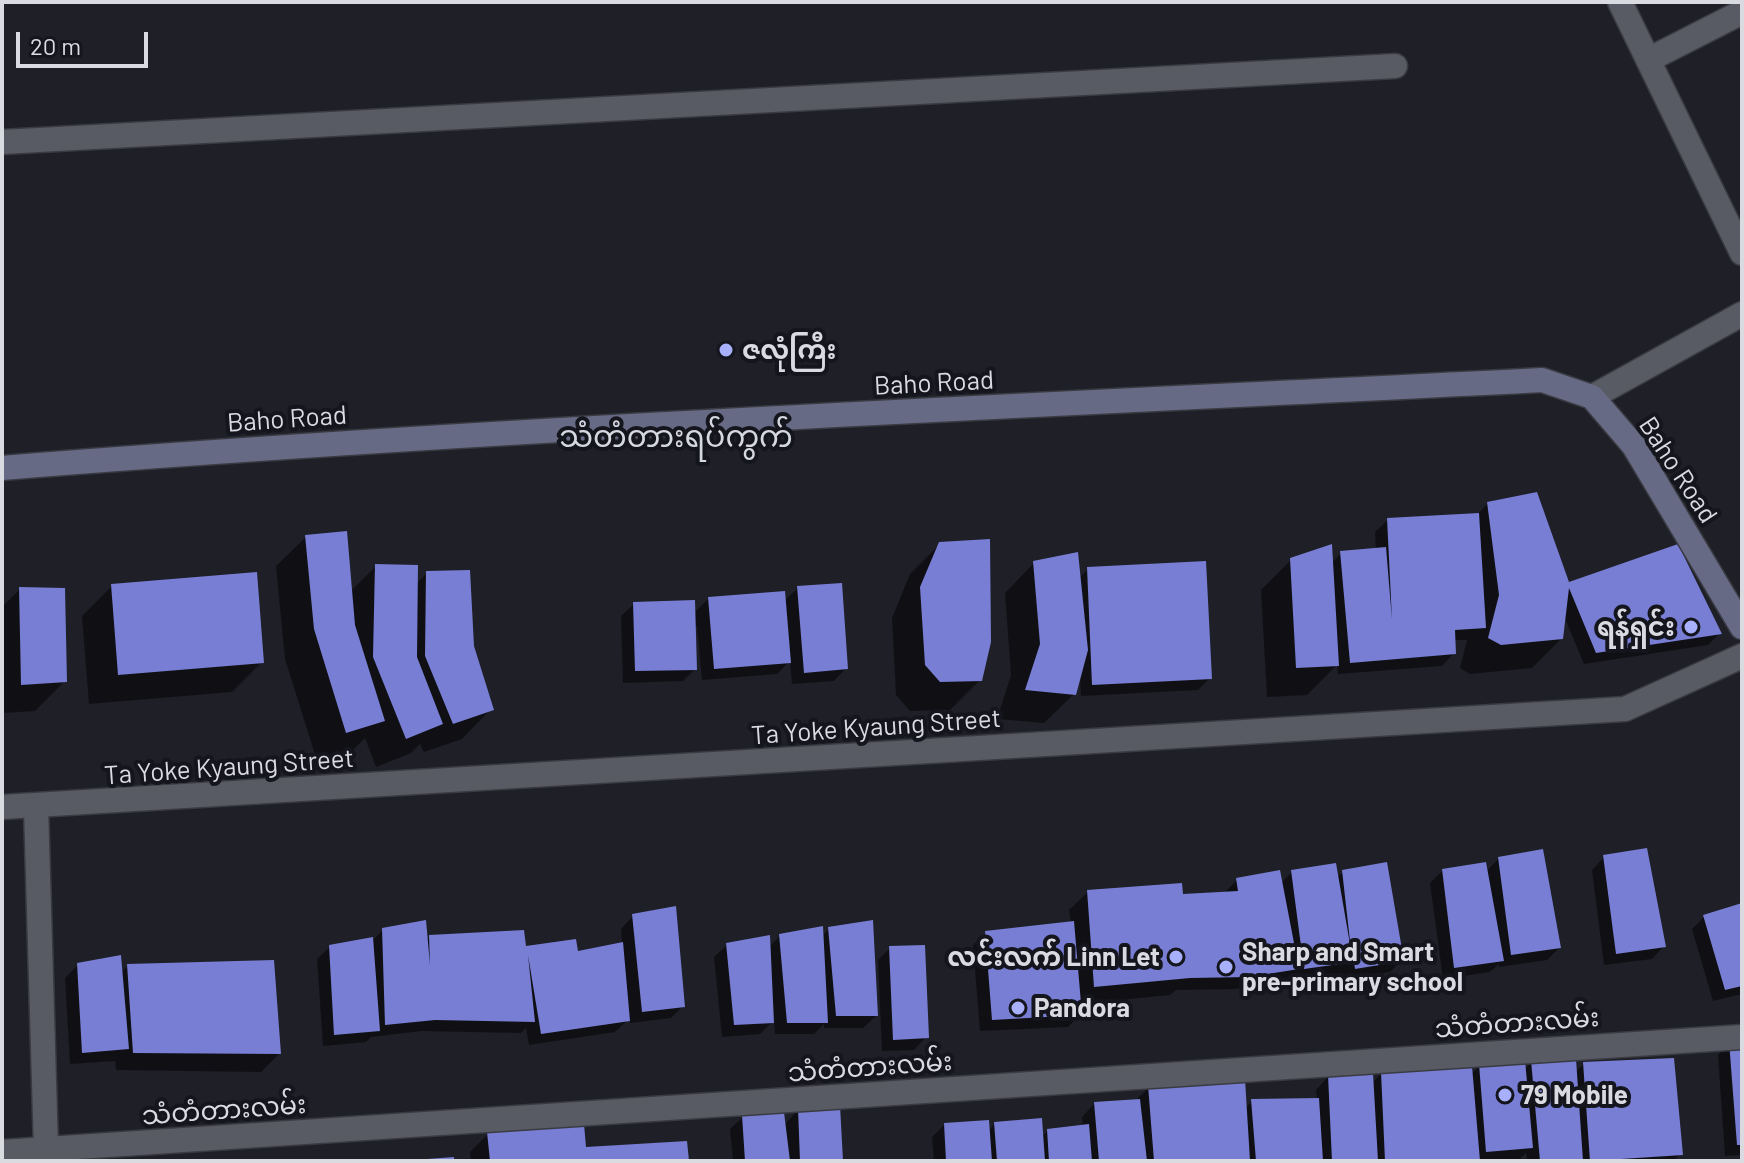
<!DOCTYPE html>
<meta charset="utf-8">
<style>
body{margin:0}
#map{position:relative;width:1744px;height:1163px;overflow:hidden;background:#1e1f27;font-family:Barlow,sans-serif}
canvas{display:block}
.frame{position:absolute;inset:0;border:4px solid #dadbe0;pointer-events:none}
.scale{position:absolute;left:16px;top:32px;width:132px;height:36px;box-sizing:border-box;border:4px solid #dadbe0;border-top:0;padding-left:10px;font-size:24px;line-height:28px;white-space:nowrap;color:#dadbe0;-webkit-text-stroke:6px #15161d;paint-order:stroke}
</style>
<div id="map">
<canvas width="1744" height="1163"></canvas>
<div class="frame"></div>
<div class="scale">20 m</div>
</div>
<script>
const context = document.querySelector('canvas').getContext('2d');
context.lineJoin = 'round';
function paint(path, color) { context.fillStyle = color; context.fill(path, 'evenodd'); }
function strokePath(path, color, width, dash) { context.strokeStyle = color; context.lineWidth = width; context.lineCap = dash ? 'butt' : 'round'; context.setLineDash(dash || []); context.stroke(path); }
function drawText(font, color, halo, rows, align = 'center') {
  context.font = font + ' Barlow,"Noto Sans Myanmar",sans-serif'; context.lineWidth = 8; context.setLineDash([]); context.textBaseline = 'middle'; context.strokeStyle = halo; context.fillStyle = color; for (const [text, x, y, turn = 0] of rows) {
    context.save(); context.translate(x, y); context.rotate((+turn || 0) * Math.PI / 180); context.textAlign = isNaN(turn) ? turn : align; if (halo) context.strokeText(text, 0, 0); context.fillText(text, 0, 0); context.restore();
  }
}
const shadow = new Path2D(`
 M1488,503L1568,585L1720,633L1708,645L1584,664L1564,616L1562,638L1532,668L1470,674L1460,668L1467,640H1454V653L1442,666L1338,674L1337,665L1307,695L1267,697L1261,590L1291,560L1331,564L1341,553L1376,550L1375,532L1388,520L1477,515Z
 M306,537L350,592L376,566L416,584L427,573L472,646L491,709L462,739L424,752L420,744L411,753L376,767L365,738L353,750L317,761L285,659L276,566Z
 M940,544L980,680L950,710L910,711L896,695L892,618L910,574Z
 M1034,563L1079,578L1088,569L1210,678L1198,690L1081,696L1080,676L1074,694L1044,723L997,719L1011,675L1005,593Z
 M112,586L262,662L232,692L89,704L82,616Z
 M798,588L846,668L834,681L792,684L790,661L777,674L702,680L697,626H694L695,669L683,681L623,683L621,616L634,604L693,614L708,599L784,601Z
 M20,589L65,681L35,711L2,713V607Z
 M1604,857L1664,946L1652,959L1604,965L1592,870Z
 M1499,858L1559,948L1547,960L1499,967V964L1490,972L1443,979L1430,883L1442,871L1486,872Z
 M1292,872L1336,878L1343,872L1402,960L1390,972L1343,980L1342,973L1292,980V974L1284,981L1235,989L1176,990L1170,995L1079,1004L1080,1015L1068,1027L980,1031L973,945L986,933L1071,924L1069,910L1088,892L1181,899L1223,894L1237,880L1280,884Z
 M1742,905V994L1713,1001L1692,929L1704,917Z
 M633,916L683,1006L671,1018L630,1023V1018L615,1032L529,1045L526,1028L521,1033L421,1031L371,1037L366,1042L323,1046L317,959L330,947L371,942L383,930L426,941L430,937L576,953L622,944L621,929Z
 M829,929L876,1016L863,1028H824V1024L814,1034H775L774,1020L760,1034L722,1037L714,957L727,945L769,947L780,936H822Z
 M890,948L926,1037L914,1050L882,1051L878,960Z
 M78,965L120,973L128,966L279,1054L261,1072L116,1070L115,1061L70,1064L65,978Z
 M1742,1042V1155L1725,1156L1718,1055L1730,1043Z
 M1532,1062L1575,1072L1584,1064L1681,1154L1673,1161H1527L1526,1153L1519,1160L1507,1161H934L932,1137L944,1125L988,1131L995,1124L1041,1137L1048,1131L1083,1127L1082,1117L1094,1104L1134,1102L1149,1087L1245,1109L1252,1101L1317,1100L1316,1090L1328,1077L1372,1083L1381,1074L1470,1075L1480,1066L1524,1070Z
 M798,1110L841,1161H733L730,1129L743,1117L784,1125Z
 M488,1134L585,1152L687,1161H471L470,1152Z`);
const building = new Path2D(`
 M1537,492L1569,582L1678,544L1722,634L1596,653L1569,588L1563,639L1501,645L1488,638L1499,595L1487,502Z
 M1479,513L1486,628L1455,630L1456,654L1350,663L1340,551L1386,547L1392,620L1387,518Z
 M347,531L355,625L385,721L346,733L314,629L305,535Z
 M990,539L991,642L982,681L940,682L925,665L920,587L939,542Z
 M1332,544L1339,666L1296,668L1290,558Z
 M1078,552L1088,650L1076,695L1025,690L1040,644L1033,561Z
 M1206,561L1212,679L1092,685L1087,567Z
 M375,564L418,565L417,657L443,724L406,739L373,657Z
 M470,570L474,646L494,710L453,724L425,656L426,571Z
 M257,572L264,663L118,675L111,584Z
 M842,583L848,669L804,673L797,586Z
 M19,587L65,588L67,682L21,685Z
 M785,591L791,663L714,669L708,597Z
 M695,600L697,670L635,671L633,602Z
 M1647,848L1666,947L1616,954L1603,855Z
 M1543,849L1561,948L1511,955L1498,857Z
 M1387,862L1404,961L1355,969L1354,962L1304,969L1291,870L1336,863L1351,950L1342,870Z
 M1486,862L1504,961L1454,968L1442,869Z
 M1280,870L1299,969L1249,977L1190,978L1094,987L1087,890L1182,883L1183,894L1238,891L1236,878Z
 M1742,903V986L1725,990L1703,915Z
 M676,906L685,1007L642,1012L632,914Z
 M426,920L430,965L429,935L524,930L526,946L576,939L578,951L623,942L630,1021L541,1034L528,955L535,1022L435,1020L385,1025L382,928Z
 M873,920L878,1016H836L828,927Z
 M1074,921L1082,1015L992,1020L985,931Z
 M823,926L828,1023H787L779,934Z
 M770,935L774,1023L734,1025L726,943Z
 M373,937L380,1031L334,1035L329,945Z
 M925,945L929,1038L893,1040L889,946Z
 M121,955L129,1049L82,1053L77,963Z
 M274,960L281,1054L133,1053L127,964Z
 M1742,1040V1145H1737L1729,1041Z
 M1674,1058L1683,1155L1590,1161L1583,1062Z
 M1576,1059L1583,1161H1540L1531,1060Z
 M1525,1060L1533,1148L1486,1152L1479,1064Z
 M1472,1066L1480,1161H1385L1381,1072Z
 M1373,1073L1378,1161H1332L1328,1075Z
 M1245,1079L1250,1161H1154L1148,1085Z
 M1319,1098L1323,1161H1256L1251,1099Z
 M1140,1099L1147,1161H1099L1094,1102Z
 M840,1105L843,1161H800L798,1108Z
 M784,1112L790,1161H745L742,1115Z
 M1042,1118L1045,1161H997L994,1122Z
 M989,1120L992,1161H946L944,1123Z
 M584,1124L586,1147L687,1141L689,1161H490L487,1132Z
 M1089,1124L1092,1161H1049L1047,1129Z
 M454,1157V1161H427V1159Z`);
const minor = new Path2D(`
 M1620,2L1742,253
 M1648,60L1742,12
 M2,142L1395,66
 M1592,397L1742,314
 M2,807L1625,709L1742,656
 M36,807L46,1150
 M2,1152L1742,1037`);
const secondary = new Path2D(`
 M2,468C515,427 1029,406 1542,380L1592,397L1634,446L1742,627`);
const markers = [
 [726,350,8,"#a8b0fc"],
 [1691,627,8,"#a8b0fc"],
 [1176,957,8,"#a8b0fc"],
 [1226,967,8,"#a8b0fc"],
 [1018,1008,8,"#a8b0fc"],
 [1505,1095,8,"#a8b0fc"]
];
const poiNames = [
 ["ဇလုံကြီး",742,350],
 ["ရန်ရှင်း",1675,627,"right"],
 ["Sharp and Smart",1242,952],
 ["pre-primary school",1242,982],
 ["လင်းလက် Linn Let",1160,957,"right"],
 ["Pandora",1034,1008],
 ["79 Mobile",1521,1095]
];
const streetNames = [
 ["Baho Road",934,383,-3],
 ["Baho Road",287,419,-4],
 ["Baho Road",1678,470,57],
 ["Ta Yoke Kyaung Street",876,727,-4],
 ["Ta Yoke Kyaung Street",229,767,-4],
 ["သံတံတားလမ်း",1517,1023,-4],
 ["သံတံတားလမ်း",870,1067,-4],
 ["သံတံတားလမ်း",224,1110,-4]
];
const quarterNames = [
 ["သံတံတားရပ်ကွက်",676,437]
];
paint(shadow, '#0007');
paint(building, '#787ed4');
strokePath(minor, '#3a3b42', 27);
strokePath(secondary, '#3a3b42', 27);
strokePath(minor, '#595b64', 24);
strokePath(secondary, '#666a84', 24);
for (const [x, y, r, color] of markers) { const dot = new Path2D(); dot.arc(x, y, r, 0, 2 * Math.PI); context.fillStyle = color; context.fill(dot); strokePath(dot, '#15161d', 3); }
drawText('bold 26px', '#dadbe0', '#15161d', poiNames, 'left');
drawText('26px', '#dadbe0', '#15161d', streetNames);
drawText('30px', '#d5d7e1', '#15161d', quarterNames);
</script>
